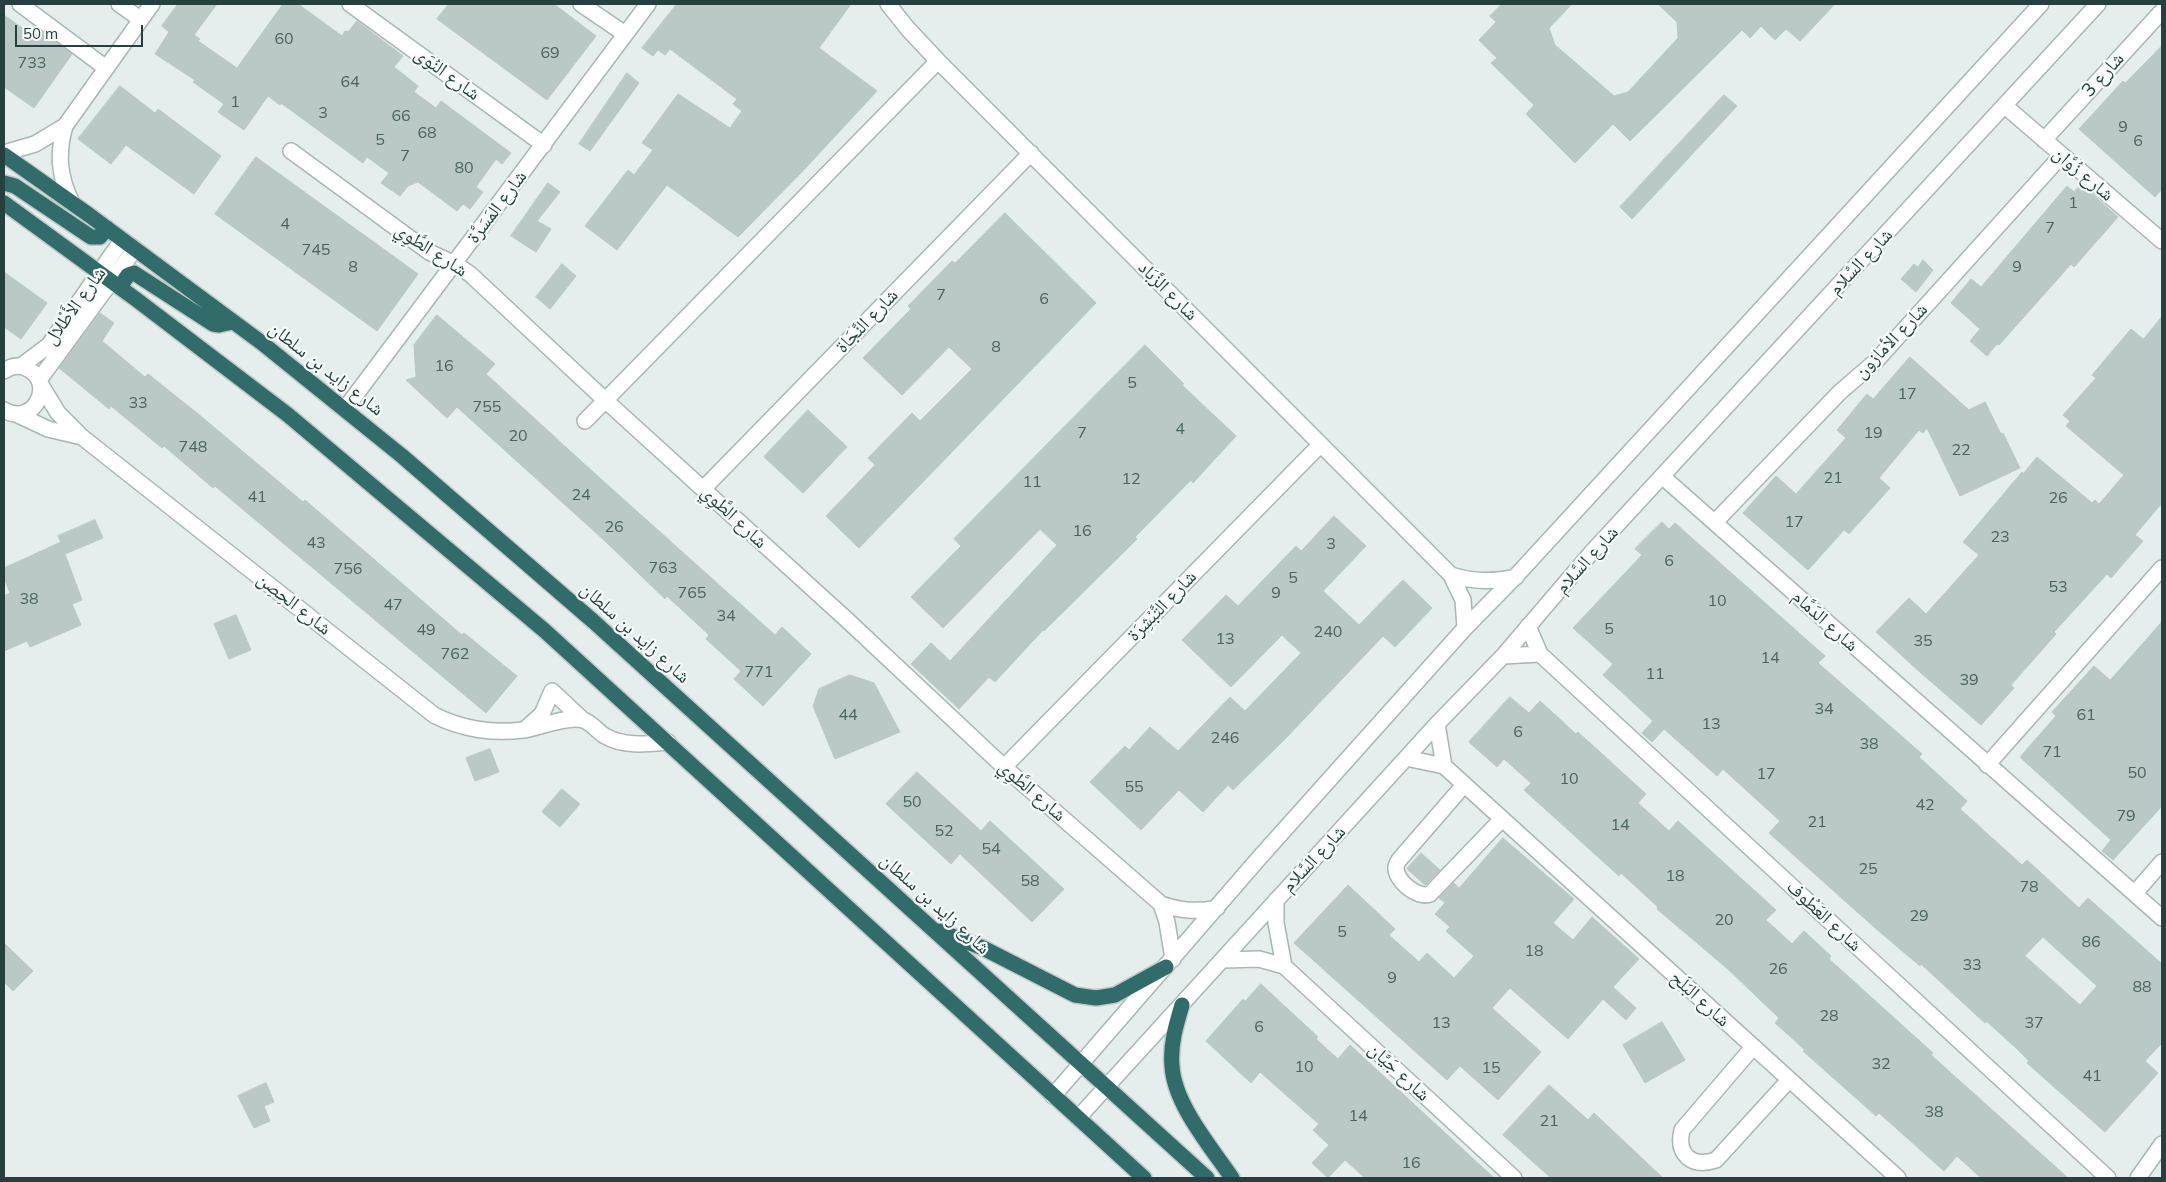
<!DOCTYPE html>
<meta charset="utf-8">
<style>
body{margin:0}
#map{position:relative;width:2166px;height:1182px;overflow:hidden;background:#e5eeec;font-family:Mulish,sans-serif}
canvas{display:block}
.frame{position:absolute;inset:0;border:5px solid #25403e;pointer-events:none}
.scale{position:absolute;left:15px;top:25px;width:128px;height:22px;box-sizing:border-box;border:2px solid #25403e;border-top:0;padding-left:6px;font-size:15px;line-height:18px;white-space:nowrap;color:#25403e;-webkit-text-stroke:4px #f6faf9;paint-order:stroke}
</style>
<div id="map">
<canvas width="2166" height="1182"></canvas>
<div class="frame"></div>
<div class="scale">50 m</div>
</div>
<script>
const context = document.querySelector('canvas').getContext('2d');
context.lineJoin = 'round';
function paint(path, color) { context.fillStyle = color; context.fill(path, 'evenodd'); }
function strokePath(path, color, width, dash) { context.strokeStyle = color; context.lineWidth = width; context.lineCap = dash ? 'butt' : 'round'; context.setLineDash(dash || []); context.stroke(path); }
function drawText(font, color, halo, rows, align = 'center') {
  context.font = font + ' Mulish,"Noto Naskh Arabic",sans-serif'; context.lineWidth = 4.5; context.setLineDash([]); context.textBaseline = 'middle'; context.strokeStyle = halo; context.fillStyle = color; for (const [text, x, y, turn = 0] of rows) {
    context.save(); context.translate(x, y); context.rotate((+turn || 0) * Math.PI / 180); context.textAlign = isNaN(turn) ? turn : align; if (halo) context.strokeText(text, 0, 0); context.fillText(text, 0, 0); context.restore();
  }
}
const building = new Path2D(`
 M178,4H217L194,35L200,39L198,41L237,68L283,4H298L342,36L345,31L348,32L357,21L403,56L394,67L418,86L414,92L436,108L441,101L511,153L502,164L496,159L476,187L483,192L470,209L463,204L457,211L418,182L408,186L400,196L381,183L389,173L367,157L363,163L281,103L280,105L268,96L244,130L218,112L224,104L193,82L195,80L155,54L169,32L162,26Z
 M449,4H554L596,36L547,100L437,19Z
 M677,4H851L819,48L877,91L800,174L738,237L667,185L617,250L585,226L628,170L634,175L653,150L642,143L678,94L730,128L742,111L733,104L737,99L670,49L665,55L658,50L653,56L642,48Z
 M1502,4H1572L1549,28L1555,45L1614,96L1628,92L1678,38L1677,22L1658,4H1835L1800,41L1786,29L1775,40L1761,26L1750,38L1742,30L1630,141L1613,124L1575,163L1526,114L1534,105L1491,63L1497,58L1479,40L1496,22L1490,16Z
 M4,15L35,37L40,31L72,54L34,108L4,87Z
 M2162,46V189L2155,197L2079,129L2123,81L2125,83Z
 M627,73L639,83L590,151L579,144Z
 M120,86L155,113L158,109L221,156L194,194L126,145L111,164L78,139Z
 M1724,95L1737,106L1632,219L1620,207Z
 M256,157L418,274L377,331L215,214Z
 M548,183L560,192L537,221L551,229L536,252L511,236Z
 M2081,184L2118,217L2074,267L2071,264L1999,345L1997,344L1987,356L1970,341L1980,329L1951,303L1971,279L1981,287L2067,186L2074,192Z
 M1005,213L1096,303L859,548L826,516L875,465L868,458L912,413L920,421L972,369L949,347L902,395L863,358L911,309L908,306L952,261L955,263Z
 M1923,260L1933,270L1916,292L1901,279L1914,264L1918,267Z
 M562,264L576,276L550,309L536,297Z
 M4,272L47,303L21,339L4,327Z
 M100,313L114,323L102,341L145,377L148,374L197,413L303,502L305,500L462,635L464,633L517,676L486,713L215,486L213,488L164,446L162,448L111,406L109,409L59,368Z
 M437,315L495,364L486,374L592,471L775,635L782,627L811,654L763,706L734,679L741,671L706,639L709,635L667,596L665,599L605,541L457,407L447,418L406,380L416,377L414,345Z
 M2162,317V503L2135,535L2143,541L2111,578L2107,574L2054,632L2056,634L2011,685L2014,688L1981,725L1922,674L1876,632L1909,598L1926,614L1979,555L1963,542L2022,472L2023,474L2037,457L2092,503L2095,500L2099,504L2124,475L2066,426L2070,421L2063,415L2096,378L2092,375L2131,329L2143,339Z
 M1145,345L1184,384L1182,385L1236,436L1193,483L1191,480L1135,537L1137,539L1044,631L1043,630L995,682L989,677L959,709L911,664L931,643L950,661L1057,545L1040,529L943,628L911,597L961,546L954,539Z
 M1910,357L1969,410L1985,402L2001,434L2003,433L2020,468L1960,496L1927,428L1923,433L1919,430L1879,478L1890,488L1849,534L1844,530L1808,570L1743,513L1776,476L1796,494L1846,438L1837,430L1867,394L1873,399Z
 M808,410L847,447L803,493L764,457Z
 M1334,516L1366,546L1323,591L1359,625L1403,580L1432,608L1395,647L1383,636L1285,739L1233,790L1228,785L1203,812L1179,790L1141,830L1090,782L1125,746L1129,750L1150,727L1178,751L1230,697L1245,711L1301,653L1282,635L1231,687L1182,640L1226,595L1238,606L1296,546L1301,551Z
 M95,520L103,538L65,554L82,600L72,604L81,625L30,647L27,641L4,651V596L10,593L4,578V568L61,542L58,536Z
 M1662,522L1669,529L1675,523L1825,656L1818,663L1922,754L1919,757L1967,801L1960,809L2022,865L2027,860L2079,908L2088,898L2162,964V1043L2145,1061L2158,1073L2105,1132L2027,1063L2029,1061L2014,1046L1986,1021L1985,1023L1921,964L1920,966L1874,927L1769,833L1780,821L1723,769L1717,776L1664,729L1652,742L1642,733L1653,721L1603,675L1613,664L1573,628L1642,555L1635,549ZM2043,937L2097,986L2080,1005L2025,956Z
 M236,615L251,650L229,659L214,624Z
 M2162,622V806L2113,860L2102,851L2111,840L2020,757L2056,716L2052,712L2094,666L2110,680Z
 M850,675L874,683L900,732L835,759L813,706L819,689Z
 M1510,697L1529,713L1540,701L1576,734L1578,732L1646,794L1638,803L1669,831L1678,821L1776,910L1766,920L1792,944L1804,931L1831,956L1829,959L1933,1053L1931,1055L2068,1178H1981L1957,1156L1944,1171L1879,1113L1876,1116L1803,1051L1805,1050L1775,1023L1779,1018L1730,971L1657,909L1658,907L1621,873L1619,876L1524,790L1531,783L1504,759L1497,767L1469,742Z
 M490,749L499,772L475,781L466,758Z
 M917,772L981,831L990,821L1064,889L1032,922L960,854L951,864L886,804Z
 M562,789L580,804L560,827L542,812Z
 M1503,838L1574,899L1553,923L1573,940L1592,917L1639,959L1613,987L1636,1008L1626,1020L1603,999L1568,1039L1510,988L1492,1008L1541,1052L1498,1100L1460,1066L1447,1080L1294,943L1348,885L1395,929L1389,935L1419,962L1427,953L1454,978L1474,956L1446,931L1450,927L1435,914L1445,903L1439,898L1454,883L1459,888Z
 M1421,853L1440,870L1425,885L1407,869Z
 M4,943L33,971L13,991L4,982Z
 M1261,984L1318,1037L1316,1039L1338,1059L1350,1045L1494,1178H1365L1345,1160L1328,1178L1312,1163L1329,1145L1313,1130L1319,1124L1260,1072L1251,1083L1206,1041L1243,999L1245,1001Z
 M1662,1022L1685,1060L1645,1083L1623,1045Z
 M266,1083L274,1102L264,1106L270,1121L254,1128L238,1096Z
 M1549,1085L1588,1120L1594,1113L1663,1178H1551L1503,1135Z`);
const minor = new Path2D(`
 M20,4L106,68
 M119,4L140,19
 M350,4L544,145
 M581,4L625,34
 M888,4L908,29L938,61L1451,575L1463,600L1465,628
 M2005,106L2162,241
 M65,126C57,154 59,177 72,203
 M2044,140L2162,11
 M291,151L429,252L455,264L470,274L605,400L846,619L1004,767L1161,904C1181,911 1196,912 1217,908
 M4,153L35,144L65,126L152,4
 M21,366L49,345L122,240
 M4,371C11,366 19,365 26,368C57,381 34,428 4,410
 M39,380L135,249
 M41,385L58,413L82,437L434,715C461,729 493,734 523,730C538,728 569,715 583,720C591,722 598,732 605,736C624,747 647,744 668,742
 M345,409L648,4
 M16,414L48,429L82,437
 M585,421L938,61
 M1663,477L2162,918
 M704,488L1031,153
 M1715,522L1840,392L1876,361L2062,155
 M1451,575C1474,582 1493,582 1516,577
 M1528,626L1540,654L2108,1178
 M1503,656L1540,654
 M1437,724L1444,766
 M524,730L542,714L552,691L583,720
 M1406,758L1444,766L1898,1178
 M1987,765L2162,568
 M1004,767L1320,445
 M1464,785L1399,860C1398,861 1396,866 1396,867C1395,881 1418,899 1430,894L1502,819
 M2135,893L2162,862
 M1276,900V923L1284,966
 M1161,904L1167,922L1173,959
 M1223,960L1259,959L1284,966L1514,1178
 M1753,1047L1682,1130C1676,1155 1692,1168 1716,1160L1789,1080
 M1053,1096L1260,857L1465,628L1516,576L2041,4
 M1078,1118L1437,724L1503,656L1591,553L2098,4
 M2138,1178L2162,1144`);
const highway = new Path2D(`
 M4,155L89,215L262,343L402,456L593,621L1207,1178
 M4,183L15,186L91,237H100L107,228
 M4,203L137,300L288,415L545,631L1144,1178
 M120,287L128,275L134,273L213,324L219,325L233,322
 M939,931L983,948L1075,995L1096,998L1115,995L1166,967
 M1182,1005C1176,1025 1170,1045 1172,1066C1174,1104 1211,1147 1232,1178`);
const numberNames = [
 ["60",284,39],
 ["69",550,53],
 ["733",32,63],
 ["64",350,82],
 ["1",235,102],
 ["3",323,113],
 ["66",401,116],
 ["9",2123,127],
 ["68",427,133],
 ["5",380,140],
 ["6",2138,141],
 ["7",405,156],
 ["80",464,168],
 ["1",2073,203],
 ["4",285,224],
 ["7",2050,228],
 ["745",316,250],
 ["8",353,267],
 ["9",2017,267],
 ["7",941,295],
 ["6",1044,299],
 ["8",996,347],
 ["16",444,366],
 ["5",1132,383],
 ["17",1907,394],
 ["33",138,403],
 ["755",487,407],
 ["4",1180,429],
 ["7",1082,433],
 ["19",1873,433],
 ["20",518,436],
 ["748",193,447],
 ["22",1961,450],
 ["21",1833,478],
 ["12",1131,479],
 ["11",1032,482],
 ["24",581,495],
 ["41",257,497],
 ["26",2058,498],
 ["17",1794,522],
 ["26",614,527],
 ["16",1082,531],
 ["23",2000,537],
 ["43",316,543],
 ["3",1331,544],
 ["6",1669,561],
 ["763",663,568],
 ["756",348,569],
 ["5",1293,578],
 ["53",2058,587],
 ["765",692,593],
 ["9",1276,593],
 ["38",29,599],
 ["10",1717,601],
 ["47",393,605],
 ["34",726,616],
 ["5",1609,629],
 ["49",426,630],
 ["240",1328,632],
 ["13",1225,639],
 ["35",1923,641],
 ["762",455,654],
 ["14",1770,658],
 ["771",759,672],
 ["11",1655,674],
 ["39",1969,680],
 ["34",1824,709],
 ["44",848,715],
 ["61",2086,715],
 ["13",1711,724],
 ["6",1518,732],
 ["246",1225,738],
 ["38",1869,744],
 ["71",2052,752],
 ["50",2137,773],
 ["17",1766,774],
 ["10",1569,779],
 ["55",1134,787],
 ["50",912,802],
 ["42",1925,805],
 ["79",2126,816],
 ["21",1817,822],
 ["14",1620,825],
 ["52",944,831],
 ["54",991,849],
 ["25",1868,869],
 ["18",1675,876],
 ["58",1030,881],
 ["78",2029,887],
 ["29",1919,916],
 ["20",1724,920],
 ["5",1342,932],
 ["86",2091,942],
 ["18",1534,951],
 ["33",1972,965],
 ["26",1778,969],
 ["9",1392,978],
 ["88",2142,987],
 ["28",1829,1016],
 ["13",1441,1023],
 ["37",2034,1023],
 ["6",1259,1027],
 ["32",1881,1064],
 ["10",1304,1067],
 ["15",1491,1068],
 ["41",2092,1076],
 ["38",1934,1112],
 ["14",1358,1116],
 ["21",1549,1121],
 ["16",1411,1163]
];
const streetNames = [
 ["شارع النُوَى",447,74,36],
 ["شارع 3",2103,75,-48],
 ["شارع زُوَّان",2083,174,40],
 ["شارع المَسَرَّة",497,207,-53],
 ["شارع الطَّوِي",431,250,33],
 ["شارع السَّلام",1861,262,-47],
 ["شارع الزَّبَاد",1168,291,45],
 ["شارع الأَطْلال",75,306,-54],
 ["شارع النَّجَاة",867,321,-46],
 ["شارع الأمازون",1891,341,-46],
 ["شارع زايد بن سلطان",326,369,38],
 ["شارع الطَّوِي",734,517,43],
 ["شارع السَّلام",1587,560,-48],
 ["شارع الحِصِن",294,604,38],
 ["شارع التَّبْشِرَة",1162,606,-46],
 ["شارع الدَمَّام",1825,621,42],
 ["شارع زايد بن سلطان",635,633,42],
 ["شارع الطَّوِي",1032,791,41],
 ["شارع السَّلام",1314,859,-47],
 ["شارع زايد بن سلطان",935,904,42],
 ["شارع العَطُوف",1824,916,43],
 ["شارع البَلَح",1700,999,42],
 ["شارع جَيَّان",1399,1072,43]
];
paint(building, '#bac9c5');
strokePath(building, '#b8c8c4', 1);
strokePath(minor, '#a8b6b4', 18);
strokePath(highway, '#c2cac9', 18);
strokePath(minor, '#fff', 15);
strokePath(highway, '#316b6a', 15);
drawText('16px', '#4a6260', null, numberNames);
drawText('19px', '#25403e', '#f6faf9', streetNames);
</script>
